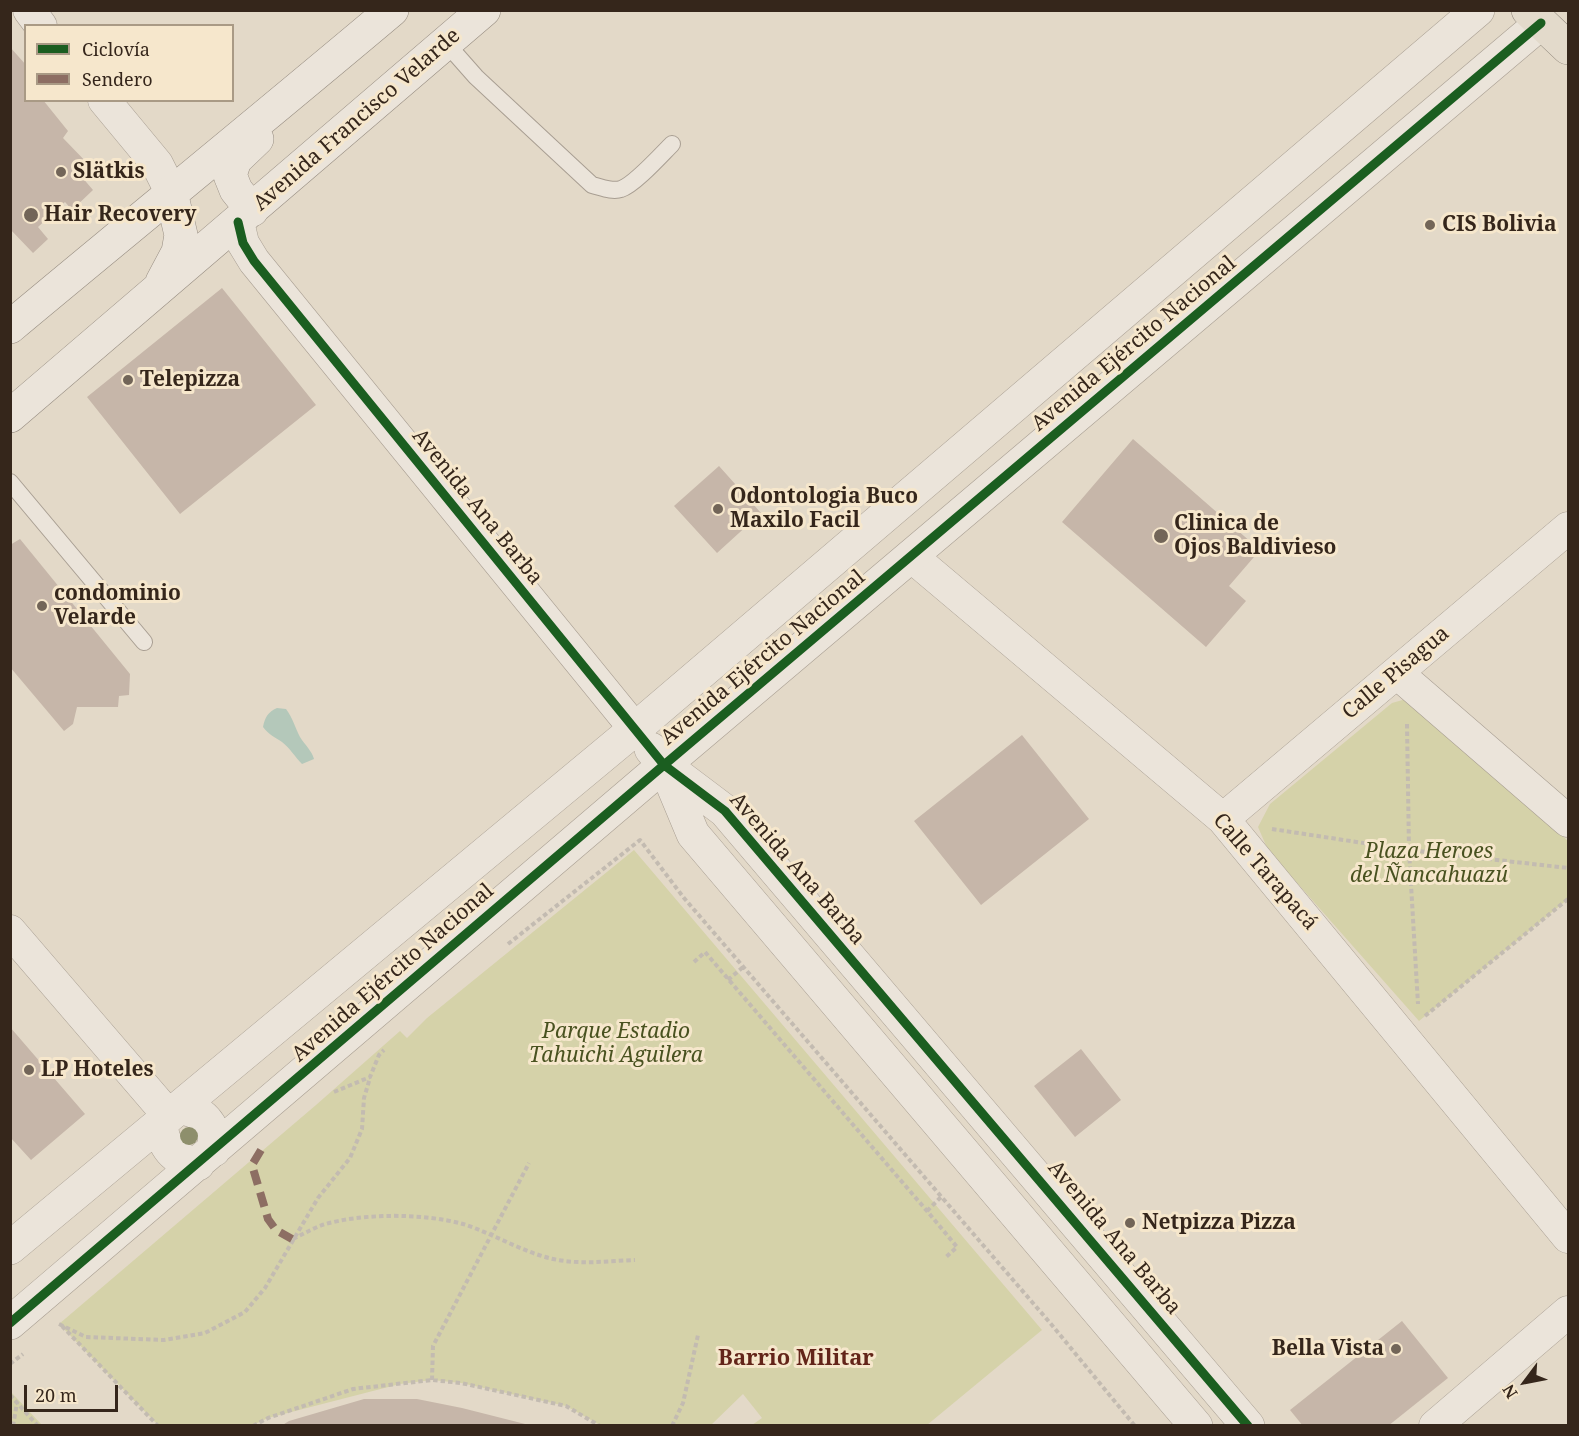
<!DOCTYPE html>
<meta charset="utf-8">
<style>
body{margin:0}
#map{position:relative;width:1579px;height:1436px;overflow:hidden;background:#e3d9c8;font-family:"Noto Serif",serif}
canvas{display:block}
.frame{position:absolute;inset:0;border:12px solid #35261b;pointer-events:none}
.legend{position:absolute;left:24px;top:24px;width:210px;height:78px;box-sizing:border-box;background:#f6e7cc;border:2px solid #a99a85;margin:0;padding:8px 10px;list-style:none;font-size:18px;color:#35261b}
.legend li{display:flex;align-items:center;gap:12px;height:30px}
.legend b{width:30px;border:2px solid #a99a85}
.north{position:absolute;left:1495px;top:1352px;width:60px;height:60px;-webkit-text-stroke:4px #f6e7cc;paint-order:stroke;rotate:238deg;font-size:16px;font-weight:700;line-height:24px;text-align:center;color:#35261b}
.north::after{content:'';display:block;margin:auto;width:21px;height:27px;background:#35261b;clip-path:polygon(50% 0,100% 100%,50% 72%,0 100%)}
.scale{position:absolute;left:24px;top:1385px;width:94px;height:27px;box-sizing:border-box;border:3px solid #35261b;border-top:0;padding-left:8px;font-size:18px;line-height:21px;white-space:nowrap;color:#35261b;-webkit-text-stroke:4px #f6e7cc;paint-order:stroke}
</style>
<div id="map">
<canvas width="1579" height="1436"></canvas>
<div class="frame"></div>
<ul class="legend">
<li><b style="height:8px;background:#1b5e20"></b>Ciclovía</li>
<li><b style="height:8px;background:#8d6e63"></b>Sendero</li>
</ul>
<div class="north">N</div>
<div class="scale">20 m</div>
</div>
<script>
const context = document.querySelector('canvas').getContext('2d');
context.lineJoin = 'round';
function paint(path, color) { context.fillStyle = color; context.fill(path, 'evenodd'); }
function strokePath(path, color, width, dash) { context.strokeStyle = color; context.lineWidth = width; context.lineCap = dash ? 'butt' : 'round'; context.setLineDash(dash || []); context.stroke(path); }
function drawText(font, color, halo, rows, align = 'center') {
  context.font = font + ' "Noto Serif",serif'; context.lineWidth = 6; context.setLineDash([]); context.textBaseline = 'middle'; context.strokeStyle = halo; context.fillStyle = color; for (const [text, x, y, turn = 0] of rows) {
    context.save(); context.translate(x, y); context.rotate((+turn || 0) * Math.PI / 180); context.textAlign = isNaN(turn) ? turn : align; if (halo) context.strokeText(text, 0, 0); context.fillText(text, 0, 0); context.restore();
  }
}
const green = new Path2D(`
 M1406,699L1422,705L1568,841V899L1419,1021L1268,850L1258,827L1270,804L1392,703Z
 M634,850L1042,1330L927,1425H752L762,1418L743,1394L711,1425H600L566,1406L461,1383L432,1380L400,1384L268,1418L253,1425H158L59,1324L316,1105L400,1031L407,1038L427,1018Z
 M10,1392H11L42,1425H11Z`);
const water = new Path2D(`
 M277,708L286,709C293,718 295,728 300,737C305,745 312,751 314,759L302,764C295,757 290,748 282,742C275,737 269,735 263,727C265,717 268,712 277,708Z`);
const building = new Path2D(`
 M10,47L26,65V100H43L68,131L63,138L91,167L81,176L93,190L72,210L65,202L38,227L48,239L33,253L10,229Z
 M222,288L316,405L180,514L87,397Z
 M1133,439L1260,550L1229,586L1246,601L1206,647L1062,522Z
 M719,466L761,513L717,553L674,506Z
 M20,539L130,674L129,695L119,696L118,707H77L73,724L64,731L10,667V545Z
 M1022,735L1089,819L981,905L914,821Z
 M10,1027L85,1114L31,1160L10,1137Z
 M1081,1049L1121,1100L1075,1137L1034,1086Z
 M1402,1321L1448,1378L1388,1426H1303L1290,1410Z
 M364,1399H417L462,1408L533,1426H281L289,1421Z`);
const path = new Path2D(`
 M1407,724L1409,850L1418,1004
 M1272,829L1409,850L1568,868
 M508,944L640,840L684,898L1051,1324L1135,1426
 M694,962L705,952L927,1211L957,1247L945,1258
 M728,980L743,967
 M1425,1016L1568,899
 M334,1092L370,1077L379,1055L384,1050
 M927,1211L941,1197
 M293,1239C303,1234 312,1229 322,1225C362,1213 423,1213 463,1224C492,1233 522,1252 553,1259C580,1265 607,1261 635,1260
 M59,1324L86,1337L164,1340L205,1333L245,1312L265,1288L318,1198L350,1158L362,1129L364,1098L370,1078
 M62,1326L158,1426
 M10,1364L23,1354
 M432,1380L433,1346L529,1163
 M10,1395L38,1426
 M13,1426L17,1403
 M253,1426L268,1418L353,1389L432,1380L461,1383L566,1406L600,1426
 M672,1426L683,1403L698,1335`);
const service = new Path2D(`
 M446,43L476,77L592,185C601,187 612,192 621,189C634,185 661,155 672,144
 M10,482L144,642`);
const minor = new Path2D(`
 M29,10L41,26
 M104,100L157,164L171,192
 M238,222L243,243L254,261L635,729
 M911,556L1223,819L1568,1237
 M1397,673L1568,821
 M1223,819L1568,528
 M10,931L169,1116
 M1435,1426L1568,1312`);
const tertiary = new Path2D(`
 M651,749L664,765L725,811L1248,1426
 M665,767L693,834L1196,1426
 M177,1108C202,1109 217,1125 214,1150
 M161,1122C162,1146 174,1161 198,1164
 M10,1248L635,729L1478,10
 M10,1323L664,765L1541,23`);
const secondary = new Path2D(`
 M252,210L236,190L230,175L235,160L257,139
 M162,282L178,252L181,235L171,192
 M10,327C137,221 265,117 392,10
 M10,416L484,10`);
const primary = new Path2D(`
 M1528,10L1568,48`);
const quiet = new Path2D(`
 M261,1150L252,1165L268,1219L276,1230L292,1239`);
const cycleway = new Path2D(`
 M238,222L243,243L254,261L664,765L725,811L1248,1426
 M10,1323L664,765L1541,23`);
const trees = [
 [189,1136]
];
const markers = [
 [61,172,6,"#726558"],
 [31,215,8,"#726558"],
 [1430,225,6,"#726558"],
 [128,380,6,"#726558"],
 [718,509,6,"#726558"],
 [1161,536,8,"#726558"],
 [42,606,6,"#726558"],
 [29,1070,6,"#726558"],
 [1130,1223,6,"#726558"],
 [1396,1349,6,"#726558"]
];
const streetNames = [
 ["Avenida Francisco Velarde",357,120,-41],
 ["Avenida Ejército Nacional",1134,344,-40],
 ["Avenida Ana Barba",477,507,51],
 ["Avenida Ejército Nacional",763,658,-40],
 ["Calle Pisagua",1396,673,-40],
 ["Avenida Ana Barba",797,869,49],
 ["Calle Tarapacá",1265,872,49],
 ["Avenida Ejército Nacional",393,973,-41],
 ["Avenida Ana Barba",1114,1238,50]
];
const poiNames = [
 ["Slätkis",73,172],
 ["Hair Recovery",44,215],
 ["CIS Bolivia",1442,225],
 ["Telepizza",140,380],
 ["Odontologia Buco",730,497],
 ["Maxilo Facil",730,521],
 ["Clinica de",1174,524],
 ["Ojos Baldivieso",1174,548],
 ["condominio",54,594],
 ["Velarde",54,618],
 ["LP Hoteles",41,1070],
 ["Netpizza Pizza",1142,1223],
 ["Bella Vista",1384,1349,"right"]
];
const parkNames = [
 ["Plaza Heroes",1429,852],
 ["del Ñancahuazú",1429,876],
 ["Parque Estadio",616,1032],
 ["Tahuichi Aguilera",616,1056]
];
const neighbourhoodNames = [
 ["Barrio Militar",796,1359]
];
paint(green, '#d5d2a9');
paint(water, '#b4c8ba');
paint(building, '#c6b6a9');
strokePath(service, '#a89e92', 18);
strokePath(minor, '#a89e92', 33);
strokePath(tertiary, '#a89e92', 34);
strokePath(secondary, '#978d82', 34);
strokePath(primary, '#8d8479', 34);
strokePath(path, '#c3bbb1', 4, [4.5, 3]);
strokePath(service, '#ebe4da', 16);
strokePath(minor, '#ebe4da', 32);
strokePath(tertiary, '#ebe4da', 33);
strokePath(secondary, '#ebe4da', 33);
strokePath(primary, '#e3dacb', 33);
strokePath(quiet, '#8d6e63', 8, [15, 8]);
strokePath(cycleway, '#1b5e20', 9);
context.fillStyle = '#8e8f6c';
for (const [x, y] of trees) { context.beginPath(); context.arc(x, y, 9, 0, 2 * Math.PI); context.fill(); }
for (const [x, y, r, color] of markers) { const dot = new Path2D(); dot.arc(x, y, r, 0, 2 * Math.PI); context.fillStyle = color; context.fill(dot); strokePath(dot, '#f6e7cc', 2); }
drawText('21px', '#35261b', '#f6e7cc', streetNames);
drawText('bold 21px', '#35261b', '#f6e7cc', poiNames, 'left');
drawText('italic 21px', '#495220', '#f6e7cc', parkNames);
drawText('bold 22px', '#632419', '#f6e7cc', neighbourhoodNames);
</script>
